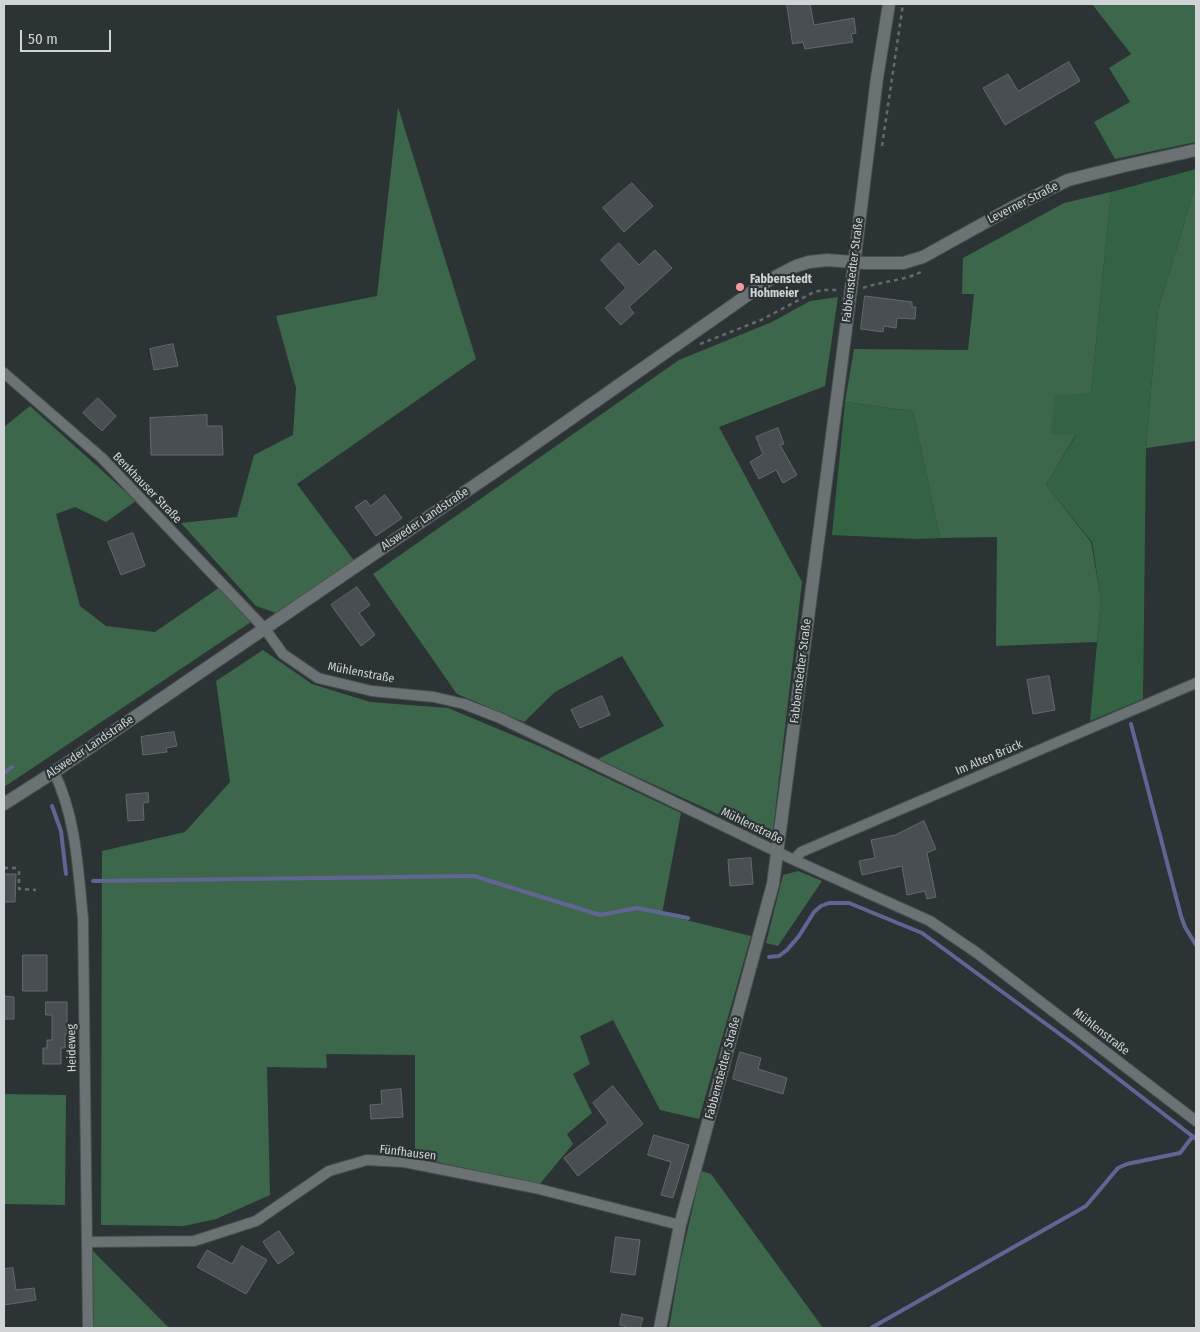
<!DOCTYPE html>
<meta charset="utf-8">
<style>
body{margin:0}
#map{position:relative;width:1200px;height:1332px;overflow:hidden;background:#2b3335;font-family:"Fira Sans Condensed",sans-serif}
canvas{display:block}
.frame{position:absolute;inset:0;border:5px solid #d0d4d6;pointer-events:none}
.scale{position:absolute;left:20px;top:30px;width:91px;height:22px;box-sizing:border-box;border:2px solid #d0d4d6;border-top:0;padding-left:6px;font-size:15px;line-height:18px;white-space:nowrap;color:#d0d4d6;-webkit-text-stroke:4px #2b3335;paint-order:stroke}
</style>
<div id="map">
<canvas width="1200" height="1332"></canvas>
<div class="frame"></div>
<div class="scale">50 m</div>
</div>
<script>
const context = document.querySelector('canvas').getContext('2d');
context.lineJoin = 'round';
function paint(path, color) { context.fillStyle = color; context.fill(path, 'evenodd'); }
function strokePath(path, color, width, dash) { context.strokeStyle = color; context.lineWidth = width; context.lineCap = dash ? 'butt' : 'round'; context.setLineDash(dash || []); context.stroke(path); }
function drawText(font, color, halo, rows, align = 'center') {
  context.font = font + ' "Fira Sans Condensed",sans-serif'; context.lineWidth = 4.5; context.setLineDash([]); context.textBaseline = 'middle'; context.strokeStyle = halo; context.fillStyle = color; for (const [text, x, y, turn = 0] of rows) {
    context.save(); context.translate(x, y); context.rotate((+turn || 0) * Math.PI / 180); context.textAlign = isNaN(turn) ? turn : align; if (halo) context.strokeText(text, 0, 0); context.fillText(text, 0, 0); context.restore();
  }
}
const green = new Path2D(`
 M1092,4H1196V142L1115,159L1094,122L1130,102L1109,68L1131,54Z
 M398,107L476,359L297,484L355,562L276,613L256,606L181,523L237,517L254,455L293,435L296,388L276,316L377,296Z
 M1196,184V441L1146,448L1158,310Z
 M1111,192L1091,393L1076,434L1046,485L1091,542L1101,599L1097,642L996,646L997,537L940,538L913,411L845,402L854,349L968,350L974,294H962L963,258L1064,203Z
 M838,297L825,386L719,427L802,582L772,839L598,759L664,726L622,656L555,692L524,722L457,694L373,574L679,360L772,322L810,301Z
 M30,406L136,501L106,522L75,507L56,514L80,606L106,626L155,632L220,587L251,622L4,787V427Z
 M263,650L312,684L370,702L448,708L539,746L681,813L662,914L751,936L699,1119L660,1110L613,1020L580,1036L590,1064L573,1074L592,1113L567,1134L573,1144L539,1185L415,1157V1055L326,1054L327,1068L267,1067L270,1195L216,1219L184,1226L101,1225L102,851L185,832L230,782L216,681Z
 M798,871L822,881L778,946L766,943L783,875Z
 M4,1094L66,1095L65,1205L4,1204Z
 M701,1171L711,1174L823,1328H669L680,1263Z
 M92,1250L169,1328H93Z`);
const forest = new Path2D(`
 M1196,169V184L1158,310L1146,448L1143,699L1090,721L1101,599L1092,542L1046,485L1076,435L1051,434L1055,395L1091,393L1111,192Z
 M845,402L913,411L940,538L917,539L832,535Z`);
const stream = new Path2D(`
 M1131,724L1181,916L1185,927L1196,945
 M4,773L12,767
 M52,806L61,831L66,874
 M93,881L474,876L600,915L637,908L688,918
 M769,957L779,956L787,950L799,936L814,912L821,906L829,903H849L922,933L1072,1043L1196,1139
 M871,1328L1086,1206L1118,1168L1127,1164L1180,1153L1193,1136`);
const building = new Path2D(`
 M787,4H810L814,25L854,18L856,33L851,34L853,42L805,49L803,42L793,44Z
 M1069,62L1080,81L1005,125L983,88L1008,74L1018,91Z
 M632,183L653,206L624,232L603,208Z
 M619,243L639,265L655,250L672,268L629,307L634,313L621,325L605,308L626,288L601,260Z
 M865,296L912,302V307H916L915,319L897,318L896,328L884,326L883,332L861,329Z
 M173,344L178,366L154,370L150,349Z
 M98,398L116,416L102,431L83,413Z
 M207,415V426H222L223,455H151L150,418Z
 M778,428L784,444L780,445L797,475L783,483L776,470L759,479L750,462L763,454L756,437Z
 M385,495L402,518L376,536L355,507L366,500L370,506Z
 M133,533L145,566L121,575L108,542Z
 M357,587L370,605L359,613L375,635L361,646L331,605Z
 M1049,676L1055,710L1033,714L1027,680Z
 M602,696L610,715L580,728L571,710Z
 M174,732L177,746L166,748L167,752L143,755L141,737Z
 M148,793L149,802L143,803L144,820L128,821L126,795Z
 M924,821L936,849L927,853L936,897L927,899L925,891L907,895L902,866L862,875L859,861L875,858L871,840L895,835Z
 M751,858L753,884L730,886L728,860Z
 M4,874H16L15,902H4Z
 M23,955H47V991H23Z
 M4,996L14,997V1019H4Z
 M46,1002H67V1034H65V1048H61V1064H43V1048H47V1040H52V1015H46Z
 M740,1052L761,1058L758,1069L787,1078L783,1094L733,1079Z
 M613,1086L643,1124L578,1176L564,1158L608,1123L593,1103Z
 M401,1089L403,1117L371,1119L370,1105L382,1104L381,1091Z
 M654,1135L689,1145L673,1198L661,1195L671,1162L648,1155Z
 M279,1231L294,1253L278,1264L263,1242Z
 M616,1237L640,1240L635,1275L611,1272Z
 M242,1246L267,1260L246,1294L197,1267L207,1250L232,1264Z
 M13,1268L16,1290L34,1288L36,1300L4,1305V1269Z
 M622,1314L643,1318L640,1328H624L625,1326L620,1325Z`);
const path = new Path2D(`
 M882,146L903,4
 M863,288C883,281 904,281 923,271
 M700,344L761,320L814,292L823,290H838
 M4,868H16L19,872V889L36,890`);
const minor = new Path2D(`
 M4,373L102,458L265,629L283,654L318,678L372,691L434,697L464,704L500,718L794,860L930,921L977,953L1196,1121
 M54,772C76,817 78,869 83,919L88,1328
 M794,860L801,852L1196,683
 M87,1242L194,1241L256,1221L329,1171L367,1160L404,1162L535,1188L680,1225`);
const tertiary = new Path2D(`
 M4,804L54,772L509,462L769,280L796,266L809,262L827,260L865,263H903L923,257L1013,207L1068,180L1124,166L1196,150
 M660,1328L680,1225L773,884L846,329L877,78L889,4`);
const markers = [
 [740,287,5,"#f49b9f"]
];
const streetNames = [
 ["Leverner Straße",1023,203,-27],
 ["Fabbenstedter Straße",853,270,-83],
 ["Benkhauser Straße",147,488,46],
 ["Alsweder Landstraße",425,519,-34],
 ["Fabbenstedter Straße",801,671,-83],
 ["Mühlenstraße",361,673,11],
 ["Alsweder Landstraße",90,747,-34],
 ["Im Alten Brück",989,758,-23],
 ["Mühlenstraße",752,826,26],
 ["Mühlenstraße",1101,1032,38],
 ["Heideweg",72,1048,-91],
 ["Fabbenstedter Straße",723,1068,-75],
 ["Fünfhausen",408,1153,7]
];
const poiNames = [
 ["Fabbenstedt",750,280],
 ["Hohmeier",750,294]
];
paint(green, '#3d674b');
paint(forest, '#346344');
strokePath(stream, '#626593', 4);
paint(building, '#494e53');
strokePath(building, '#64696f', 1);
strokePath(minor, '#494e50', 12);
strokePath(tertiary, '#494e50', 14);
strokePath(path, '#656b6d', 2.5, [4, 4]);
strokePath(minor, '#6a7274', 10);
strokePath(tertiary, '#6a7274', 12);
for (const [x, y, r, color] of markers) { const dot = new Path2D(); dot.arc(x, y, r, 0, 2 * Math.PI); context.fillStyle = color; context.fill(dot); strokePath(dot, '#2b3335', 2); }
drawText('12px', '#d0d4d6', '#2b3335', streetNames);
drawText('bold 12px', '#d0d4d6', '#2b3335', poiNames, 'left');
</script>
